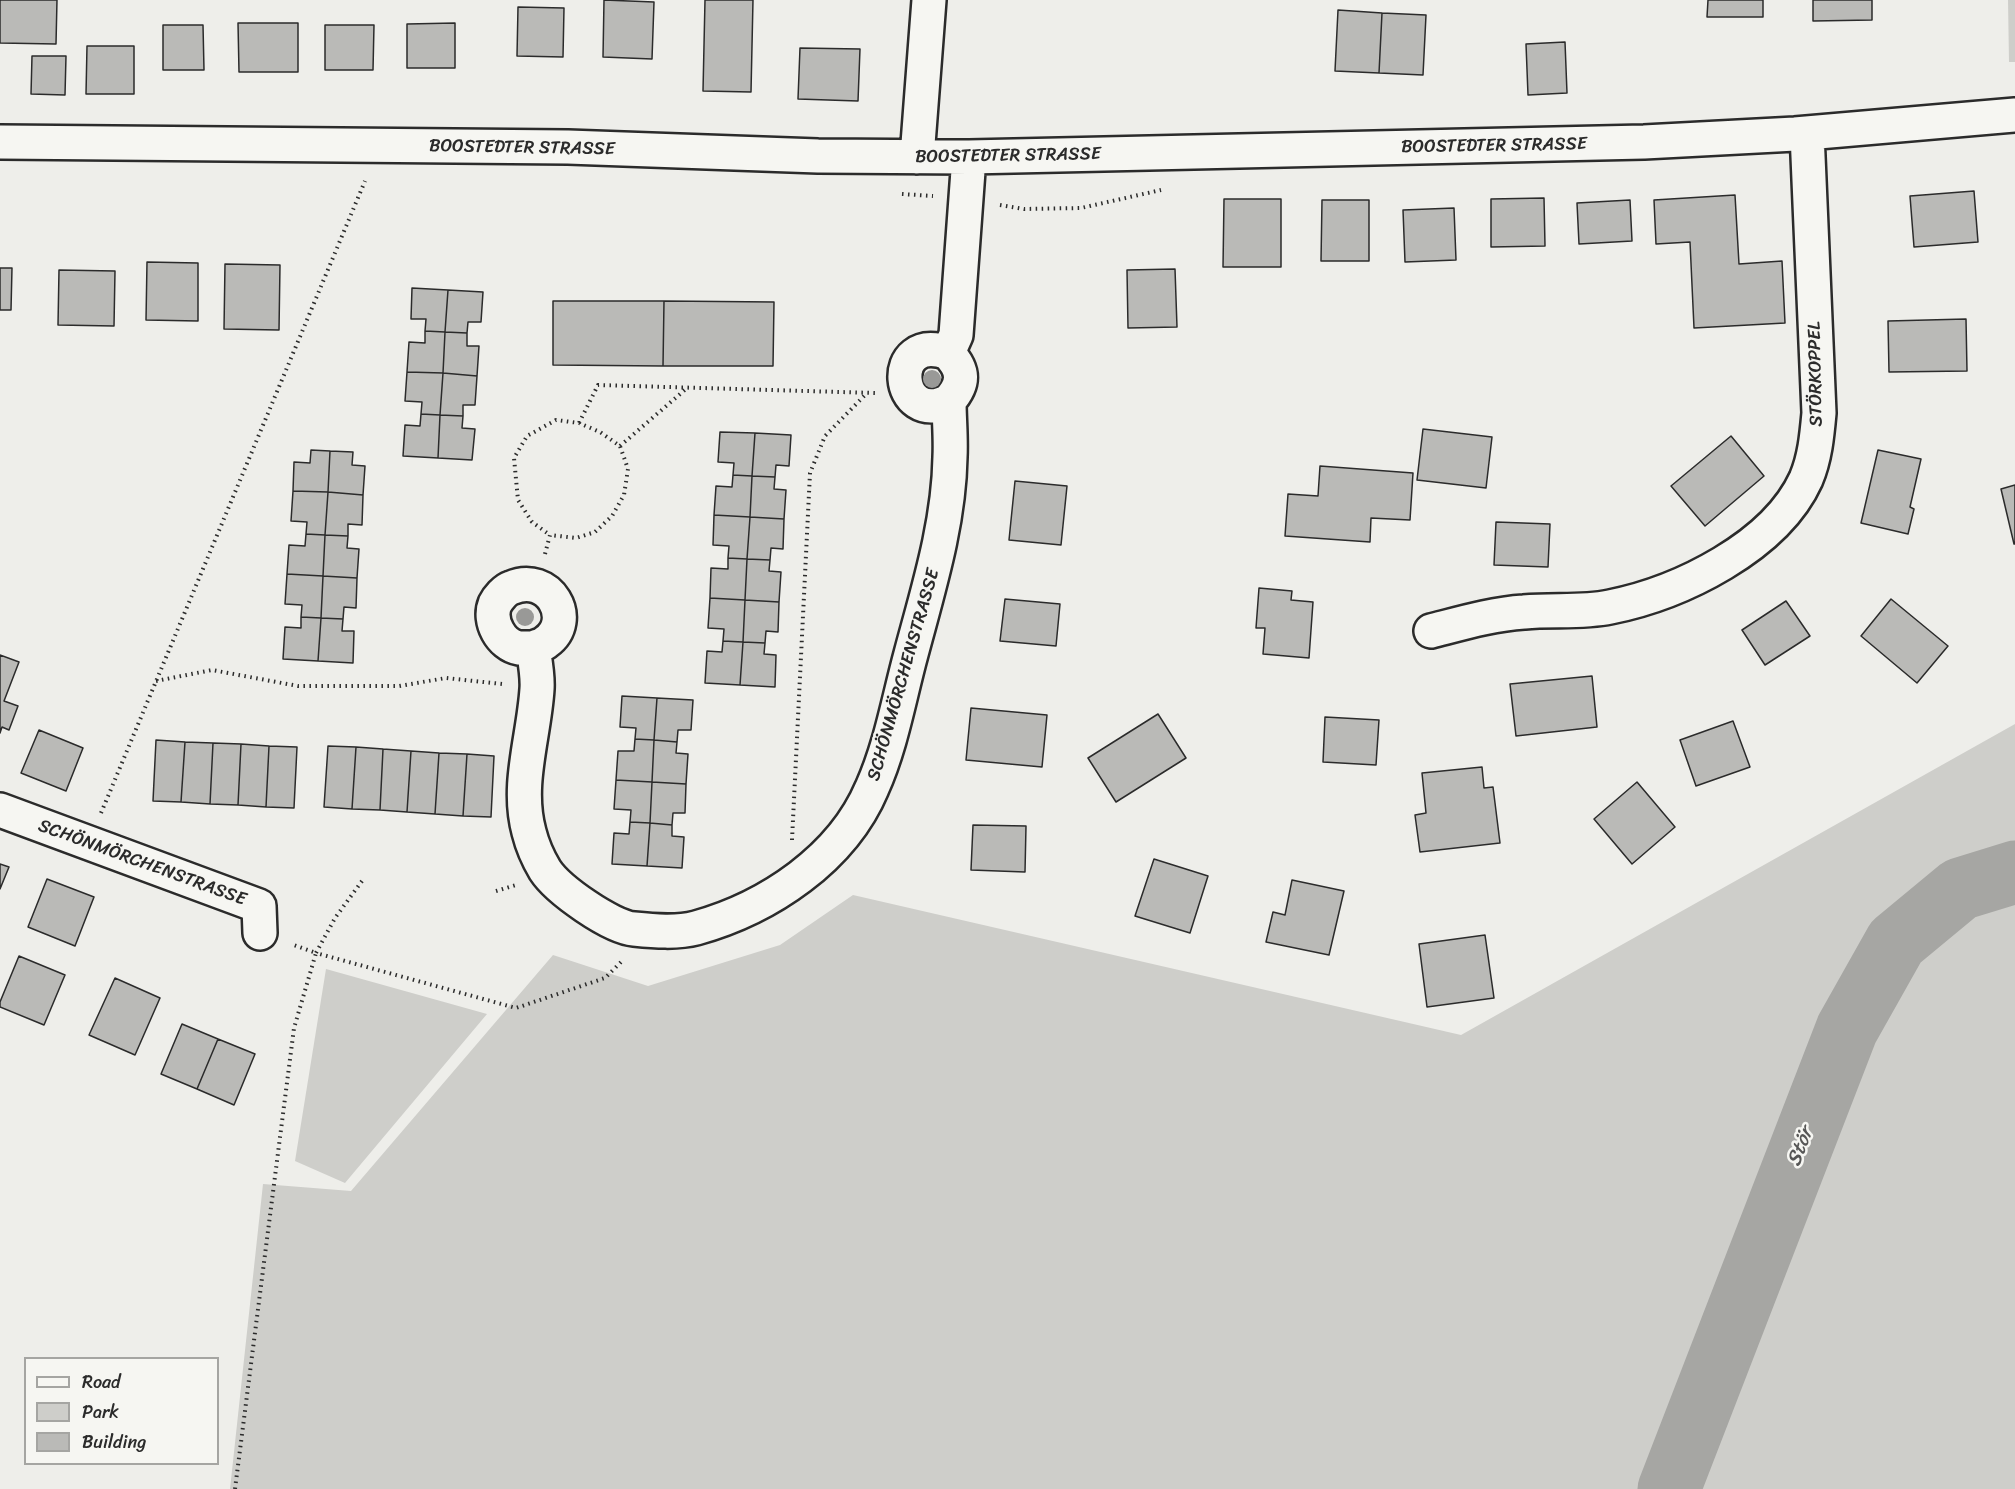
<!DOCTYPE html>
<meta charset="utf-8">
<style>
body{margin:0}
#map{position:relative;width:2015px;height:1489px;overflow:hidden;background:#eeeeea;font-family:Sriracha,sans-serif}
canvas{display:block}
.legend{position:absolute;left:24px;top:1357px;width:195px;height:108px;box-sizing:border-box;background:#f6f6f2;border:2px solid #a5a5a2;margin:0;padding:8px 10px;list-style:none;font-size:18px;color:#2b2b2b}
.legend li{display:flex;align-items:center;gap:12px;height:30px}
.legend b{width:30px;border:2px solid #a5a5a2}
</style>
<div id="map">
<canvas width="2015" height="1489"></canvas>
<ul class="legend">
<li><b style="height:8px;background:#f6f6f2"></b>Road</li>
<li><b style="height:16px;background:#cececa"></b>Park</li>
<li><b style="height:16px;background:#babab7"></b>Building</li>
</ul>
</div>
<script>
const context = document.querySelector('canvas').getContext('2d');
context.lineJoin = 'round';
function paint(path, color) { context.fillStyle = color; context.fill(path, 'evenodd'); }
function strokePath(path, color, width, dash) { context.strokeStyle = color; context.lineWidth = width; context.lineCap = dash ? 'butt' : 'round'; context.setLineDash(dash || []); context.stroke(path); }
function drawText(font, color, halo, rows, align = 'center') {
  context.font = font + ' Sriracha,sans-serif'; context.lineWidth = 5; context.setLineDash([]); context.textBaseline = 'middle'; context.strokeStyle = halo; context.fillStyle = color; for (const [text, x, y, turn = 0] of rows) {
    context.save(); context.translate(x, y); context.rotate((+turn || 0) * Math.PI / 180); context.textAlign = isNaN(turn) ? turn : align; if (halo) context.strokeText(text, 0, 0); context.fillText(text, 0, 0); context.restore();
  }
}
const green = new Path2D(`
 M2008,0H2015V62H2009Z
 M2015,724V1489H230L263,1184L351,1191L553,955L648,986L780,945L853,895L1461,1035Z
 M326,969L487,1014L345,1183L295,1161Z`);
const river = new Path2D(`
 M1669,1489L1847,1029L1896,942L1960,889L2015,872`);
const building = new Path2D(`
 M0,0H57L56,44L0,43Z
 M604,0L654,2L652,59L603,57Z
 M705,0H753L751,92L703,91Z
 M1708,0H1763V17H1707Z
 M1813,0H1872V20L1813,21Z
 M518,7L564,8L563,57L517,56Z
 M1338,10L1382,13L1379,73L1335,71Z
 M1382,13L1426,15L1423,75L1379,73Z
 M238,23H298V72H239Z
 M455,23V68H407V24Z
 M163,25H203L204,70H163Z
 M325,25H374L373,70H325Z
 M1565,42L1567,93L1528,95L1526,44Z
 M87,46H134V94H86Z
 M800,48L860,49L858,101L798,99Z
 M32,56H66L65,95L31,94Z
 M1974,191L1978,242L1914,247L1910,196Z
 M1735,195L1739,264L1782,261L1785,323L1694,328L1690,242L1656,244L1654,200Z
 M1544,198L1545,246L1491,247V199Z
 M1224,199H1281V267H1223Z
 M1322,200H1369V261H1321Z
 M1630,200L1632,241L1579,244L1577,203Z
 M1454,208L1456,260L1405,262L1403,210Z
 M147,262L198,263V321L146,320Z
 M225,264L280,265L279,330L224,329Z
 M0,268H12L11,310H0Z
 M1175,269L1177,327L1128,328L1127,270Z
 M59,270L115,271L114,326L58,325Z
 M412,288L448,290L445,332L425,331L426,319H411Z
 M448,290L483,292L481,322H468L467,333L445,332Z
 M553,301H664L663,366L553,365Z
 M664,301L774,302L773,366H663Z
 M1966,319L1967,371L1889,372L1888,321Z
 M425,331L445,332L443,373L407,372L409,342L425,343Z
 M445,332L467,333V346H479L477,376L443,373Z
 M407,372L443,373L440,415L421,414L422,402L405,401Z
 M443,373L477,376L475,405H463V416L440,415Z
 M421,414L440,415L438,458L403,456L405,425L420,426Z
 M440,415L463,416L462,428L475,429L472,460L438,458Z
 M1423,429L1492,437L1486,488L1417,480Z
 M720,432L755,433L752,476L733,475L734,463L718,462Z
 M755,433L791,435L789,466L776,465L775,477L752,476Z
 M1731,436L1764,476L1705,526L1671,486Z
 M311,450L330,451L328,492L293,491L294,462L310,463Z
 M1878,450L1921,459L1910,507L1914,509L1908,534L1861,523Z
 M330,451L353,452L352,465L365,466L363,495L328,492Z
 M1320,466L1413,473L1410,520L1371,518L1370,542L1285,536L1288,494L1318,496Z
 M733,475L752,476L750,517L714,515L716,486L732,487Z
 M752,476L775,477L774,489L786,490L784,519L750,517Z
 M1015,481L1067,486L1061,545L1009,540Z
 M2015,485V544H2014L2001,489Z
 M293,491L328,492L325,535L306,534L307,522L291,521Z
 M328,492L363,495L362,525L348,524V536L325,535Z
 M714,515L750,517L747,559L728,558L729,546L713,545Z
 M750,517L784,519L783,549L771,548L770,560L747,559Z
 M1496,522L1550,524L1548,567L1494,565Z
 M306,534L325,535L323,576L287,574L289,545L305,546Z
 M325,535L348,536L347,548L359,549L357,578L323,576Z
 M728,558L747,559L745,600L710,598L711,568L728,569Z
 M747,559L770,560L769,571L781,572L779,602L745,600Z
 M287,574L323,576L321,618L301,617L302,605L285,604Z
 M323,576L357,578L356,608L344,607L343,619L321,618Z
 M1259,588L1292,591L1291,600L1313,602L1309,658L1263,654L1265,628H1256Z
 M710,598L745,600L743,642L723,641L724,629L708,628Z
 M1005,599L1060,604L1056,646L1000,641Z
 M1891,599L1948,646L1917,683L1861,636Z
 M745,600L779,602L778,632L766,631L765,643L743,642Z
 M1786,601L1810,636L1765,665L1742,630Z
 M301,617L321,618L318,661L283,659L285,627L301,628Z
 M321,618L343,619L342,631H354L353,663L318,661Z
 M723,641L743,642L740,685L705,683L707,651L722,652Z
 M743,642L765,643L764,654L776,655L775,687L740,685Z
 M0,655L19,662L4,701L18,706L9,730L2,727L0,733Z
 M1592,676L1597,727L1516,736L1510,684Z
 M622,696L657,698L654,740L635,739L636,728L620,727Z
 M657,698L693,700L691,730H678L677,742L654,740Z
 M971,708L1047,715L1042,767L966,760Z
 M1158,714L1186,758L1116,802L1088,758Z
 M1325,717L1379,720L1376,765L1323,762Z
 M1733,721L1750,767L1696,786L1680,740Z
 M39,730L83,748L66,791L21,773Z
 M635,739L654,740L652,782L616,780L618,751H634Z
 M156,740L185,742L181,802L153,801Z
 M654,740L677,742L676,753L688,754L686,784L652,782Z
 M185,742L213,743L210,804L181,802Z
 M213,743L241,744L238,805L210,804Z
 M241,744L269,746L266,807L238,805Z
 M269,746L297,747L294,808L266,807Z
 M328,746L356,747L352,809L324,807Z
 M356,747L383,749L380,810L352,809Z
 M383,749L411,751L407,812L380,810Z
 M411,751L439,753L435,814L407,812Z
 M439,753L467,754L463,816L435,814Z
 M467,754L494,756L491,817L463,816Z
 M1482,767L1484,788L1493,787L1500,843L1420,852L1415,815L1426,813L1422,773Z
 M616,780L652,782L650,823L630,822L631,810L614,809Z
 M652,782L686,784L685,813H673L672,825L650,823Z
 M1637,782L1675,827L1632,864L1594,819Z
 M630,822L650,823L647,866L612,864L614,833L629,834Z
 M650,823L672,825V836L684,837L682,868L647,866Z
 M973,825L1026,826L1025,872L971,870Z
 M1154,859L1208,876L1190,933L1135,916Z
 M0,864L9,867L0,889Z
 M47,879L94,897L75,946L28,927Z
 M1292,880L1344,891L1329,955L1266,942L1273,912L1285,915Z
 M1485,935L1494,998L1427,1007L1419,944Z
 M19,956L65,975L44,1025L0,1007V1002Z
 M115,978L160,998L135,1055L89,1035Z
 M182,1024L218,1039L197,1089L161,1074Z
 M218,1039L255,1054L234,1105L197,1089Z`);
const path = new Path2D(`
 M902,194L933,196
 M1000,205L1024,209L1081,208L1161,190
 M579,423L598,385L875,393
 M620,446L687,388
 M545,554L550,535L576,538L595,532L612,516L624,495L628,469L620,446L600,432L579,423L556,420L527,436L514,458L518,500L532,522L550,535
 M156,681L212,670L298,686H399L446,678L502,684
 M101,813L365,181
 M792,840L810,473L825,436L867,393
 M362,881L335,918L316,953L516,1008L605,978L623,960
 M496,891L516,885
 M235,1489L294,1028L316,953L291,944`);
const minor = new Path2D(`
 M0,142L568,147L818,156L969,157L1644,142L1795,134L2015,115
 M917,157L929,0
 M948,353C886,331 895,428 949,401
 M1431,631C1462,623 1492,614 1524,612C1553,609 1581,613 1610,607C1680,593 1775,547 1806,479C1815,458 1817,435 1819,413L1807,133
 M533,648C529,648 524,648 519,648C501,645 488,621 495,604C498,598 505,590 511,588C549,571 577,620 546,642C543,645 537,646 533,648C535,661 538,676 537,689C534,737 516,785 529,832C532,844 539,860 545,870C558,890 611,927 634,929C654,931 677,933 696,928C768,908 842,859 872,788C891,746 899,698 911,654C928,590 949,524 950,457C951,438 949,419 949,401C965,383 964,370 948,353L956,335L969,157
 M0,810L259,906L260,933`);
const trees = [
 [932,379],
 [525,617]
];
const streetNames = [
 ["BOOSTEDTER STRASSE",1494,146,-1],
 ["BOOSTEDTER STRASSE",522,148,1],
 ["BOOSTEDTER STRASSE",1008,156,-1],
 ["STÖRKOPPEL",1816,374,-91],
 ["SCHÖNMÖRCHENSTRASSE",904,675,-74],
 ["SCHÖNMÖRCHENSTRASSE",142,863,20]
];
const waterNames = [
 ["Stör",1801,1147,-69]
];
paint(green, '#cececa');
strokePath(river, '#a6a6a3', 63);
paint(building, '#babab7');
strokePath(building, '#2b2b2b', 1.5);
strokePath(minor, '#2b2b2b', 38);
strokePath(path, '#2b2b2b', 4, [1.5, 4.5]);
strokePath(minor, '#f6f6f2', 33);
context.fillStyle = '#999997';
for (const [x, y] of trees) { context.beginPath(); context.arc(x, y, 9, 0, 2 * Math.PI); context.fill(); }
drawText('18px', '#2b2b2b', '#f6f6f2', streetNames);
drawText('italic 20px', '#565655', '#f6f6f2', waterNames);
</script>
